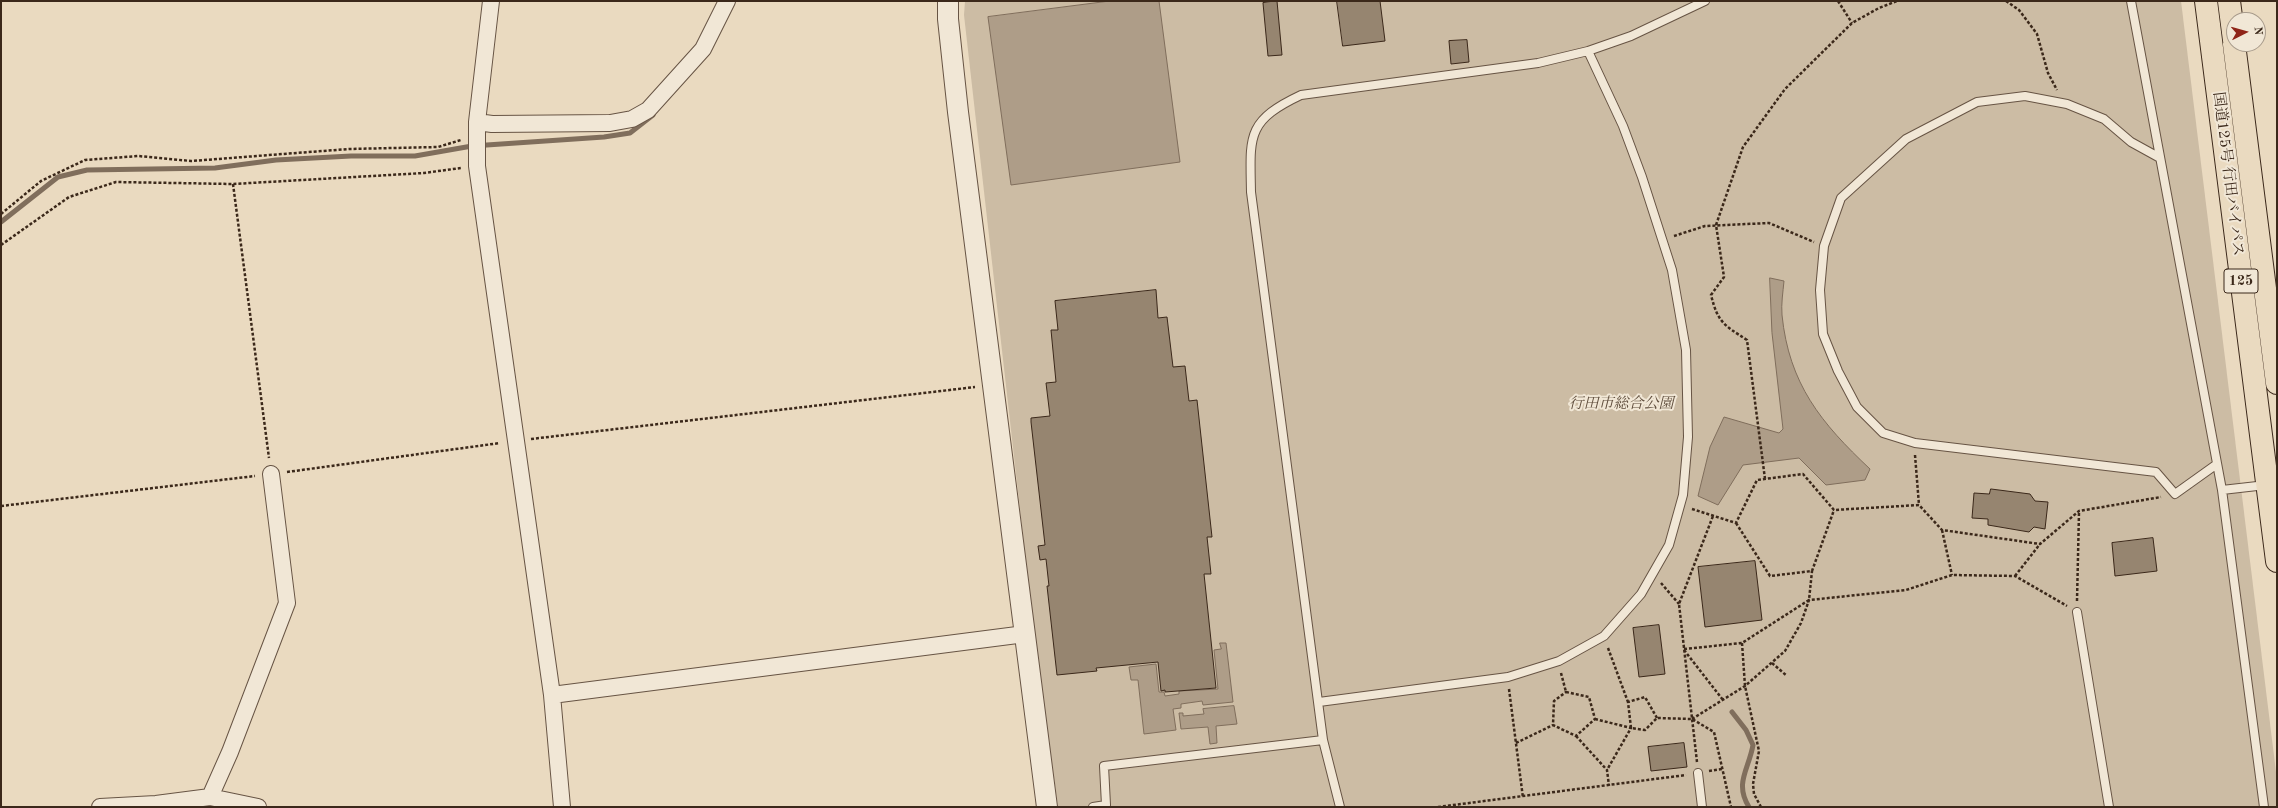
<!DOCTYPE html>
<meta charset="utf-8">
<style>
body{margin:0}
#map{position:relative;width:2278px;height:808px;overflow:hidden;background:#eadac0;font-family:"Old Standard TT",serif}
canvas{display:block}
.frame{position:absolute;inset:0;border:2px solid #3b281a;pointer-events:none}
.north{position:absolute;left:2226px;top:12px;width:40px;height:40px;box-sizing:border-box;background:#f1e7d6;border:1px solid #a89b8b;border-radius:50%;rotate:84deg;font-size:11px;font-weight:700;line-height:16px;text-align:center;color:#3b281a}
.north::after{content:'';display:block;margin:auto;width:14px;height:18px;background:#8f2418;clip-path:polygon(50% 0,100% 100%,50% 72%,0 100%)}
</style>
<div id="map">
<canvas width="2278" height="808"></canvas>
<div class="frame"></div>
<div class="north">N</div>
</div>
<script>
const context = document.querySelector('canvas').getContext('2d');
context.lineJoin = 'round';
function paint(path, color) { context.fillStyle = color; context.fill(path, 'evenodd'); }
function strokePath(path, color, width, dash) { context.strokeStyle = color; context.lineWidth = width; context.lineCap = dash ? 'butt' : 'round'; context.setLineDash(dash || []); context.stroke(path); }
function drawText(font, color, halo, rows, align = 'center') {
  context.font = font + ' "Old Standard TT","Noto Serif JP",serif'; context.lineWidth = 4; context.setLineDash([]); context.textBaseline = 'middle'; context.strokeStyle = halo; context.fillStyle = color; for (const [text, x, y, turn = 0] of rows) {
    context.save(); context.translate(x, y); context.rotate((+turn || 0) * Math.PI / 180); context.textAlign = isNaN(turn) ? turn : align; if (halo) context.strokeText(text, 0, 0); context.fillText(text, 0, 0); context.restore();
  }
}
const green = new Path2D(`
 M965,1H2181L2277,780V807H1058L1034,633L964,15Z`);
const water = new Path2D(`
 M1110,1H1159L1180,162L1011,185L988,17Z
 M1770,278L1784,281C1783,292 1781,304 1782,315C1789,384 1821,423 1870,469L1865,480L1826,485L1799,458L1743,465L1718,505L1698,496L1710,447L1724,417L1779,433L1783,429L1772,333Z
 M1220,643H1226L1233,702L1203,705L1202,701L1181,704V708L1173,709L1176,730L1144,734L1138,680H1131L1129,667L1156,664L1159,692H1164L1165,696L1179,694V691L1218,689L1214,650L1221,649Z
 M1234,706L1237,724L1216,726L1217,743L1210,744L1208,727L1181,729L1179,713H1183V716L1204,714L1203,709Z`);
const stream = new Path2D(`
 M1,222L58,177L87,170L215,168L276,160L351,156H415L472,146L604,137L630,133L653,115
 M1732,712L1746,730L1753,745C1749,769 1734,783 1749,807`);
const building = new Path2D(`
 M1277,1L1282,55L1268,56L1263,3Z
 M1337,1H1380L1385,41L1343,46Z
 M1467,40L1469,62L1451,64L1449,41Z
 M1156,290L1158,318L1167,317L1173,367L1185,366L1189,401L1197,400L1212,537H1207L1211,574H1204L1216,688L1165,692V690L1161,691L1158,662L1096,668L1097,671L1057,675L1047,586H1049L1046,559L1040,560L1038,546L1045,545L1031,422V418L1050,416L1046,383L1056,382L1051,330H1058L1055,301Z
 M1991,489L2030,494L2035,501L2048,502L2045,529L2034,527L2029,532L1988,525V519L1972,518L1974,493L1989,494Z
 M2153,538L2157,571L2115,576L2112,543Z
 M1755,561L1762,620L1705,627L1698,567Z
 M1659,625L1665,674L1639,677L1633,628Z
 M1684,743L1687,767L1651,771L1648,747Z`);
const path = new Path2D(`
 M1838,1L1852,23
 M2006,1L2019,10L2037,34L2048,73L2057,90
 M233,184L269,458
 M1,214L41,181L85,160L138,156L191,161L349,149L438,147L461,140
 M1674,236L1705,226L1769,223L1814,242
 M1,245L69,197L116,182L233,184L424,173L461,168
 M531,439L975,387
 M1915,455L1919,505
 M287,472L500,443
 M1765,479L1747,340C1724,325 1718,323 1711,295L1724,277L1716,225L1743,147L1785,89L1852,23L1879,8L1897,1
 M1,506L255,476
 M1692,509L1736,523L1757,480L1803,474L1834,510L1919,505L1942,530L2040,544L2079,511L2161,497
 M1736,523L1770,576L1812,571L1834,510
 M1942,530L1952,575
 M2015,576L2040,544
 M1661,583L1679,604
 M2077,601L2079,512
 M1742,643L1745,686L1759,751L1753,784L1754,794L1761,807
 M1608,648L1628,702
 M1684,649L1742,643L1809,600L1812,571
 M1684,650L1723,700
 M1772,663L1787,676
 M1561,673L1566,692
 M1509,689L1523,798
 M1566,692L1589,697L1595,719L1576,736L1553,725L1554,701Z
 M1657,718L1645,697L1628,702L1631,728L1645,730L1657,718L1692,719L1714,732L1731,807
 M1595,719L1631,728L1607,770
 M1692,719L1745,686L1785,651L1801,623L1809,600L1906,590L1952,575L2015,576L2067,606
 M1576,736L1607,770L1609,786
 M1516,743L1553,725
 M1697,762L1679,604L1713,516
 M1709,771L1722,769
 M1438,807L1686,775`);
const service = new Path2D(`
 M2131,1L2222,490L2264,807
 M2160,158L2131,142L2104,119L2067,104L2025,96L1977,102L1906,139L1841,198L1824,246L1820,290L1823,334L1838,371L1857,407L1883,433L1915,443L2156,472L2175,494L2217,464
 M2222,490L2266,485
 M2077,612L2109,807
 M1319,702L1508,677L1559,661L1604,636L1641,594L1669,545L1683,495L1688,437L1686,350L1672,270L1642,177L1623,126L1588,51
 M1698,773L1702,807
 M1093,807L1106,805L1104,766L1323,740
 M1340,807L1323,740L1251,192C1250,136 1246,121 1301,95L1538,63L1588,51L1631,36L1705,1`);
const minor = new Path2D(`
 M491,1L477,122V166L552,695
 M477,122L492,124L610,123L632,119L648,110L703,49L727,1
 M210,797L230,752L287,603L271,474
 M100,807L156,804L210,797L258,807
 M562,807L552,695L1025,634`);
const tertiary = new Path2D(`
 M948,1V19L958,112L1047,807`);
const trunk = new Path2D(`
 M2206,1L2277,561
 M2229,1L2234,40
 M2234,44L2277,383`);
const shields = [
 [2241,281,34]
];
const shieldNames = [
 ["125",2241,281]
];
const streetNames = [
 ["国道125号 行田バイパス",2228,174,83]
];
const parkNames = [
 ["行田市総合公園",1621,404]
];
paint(green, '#ccbca4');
paint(water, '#ae9d88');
strokePath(water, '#806e5c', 1);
strokePath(stream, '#806e5c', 5);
paint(building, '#968570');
strokePath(building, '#3b281a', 1);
strokePath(service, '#675444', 10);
strokePath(minor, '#675444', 18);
strokePath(tertiary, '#675444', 22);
strokePath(trunk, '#3b281a', 24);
strokePath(path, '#3b281a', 2.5, [3, 2]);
strokePath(service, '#f1e7d6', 8);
strokePath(minor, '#f1e7d6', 16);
strokePath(tertiary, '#f1e7d6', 20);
strokePath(trunk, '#eadac0', 22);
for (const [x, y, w] of shields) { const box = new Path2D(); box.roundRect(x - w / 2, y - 12, w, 24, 3); context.fillStyle = '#f1e7d6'; context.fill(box); strokePath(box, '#3b281a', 1); }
drawText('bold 14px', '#3b281a', null, shieldNames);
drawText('15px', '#3b281a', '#f1e7d6', streetNames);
drawText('italic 15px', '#5f4d3c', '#f1e7d6', parkNames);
</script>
